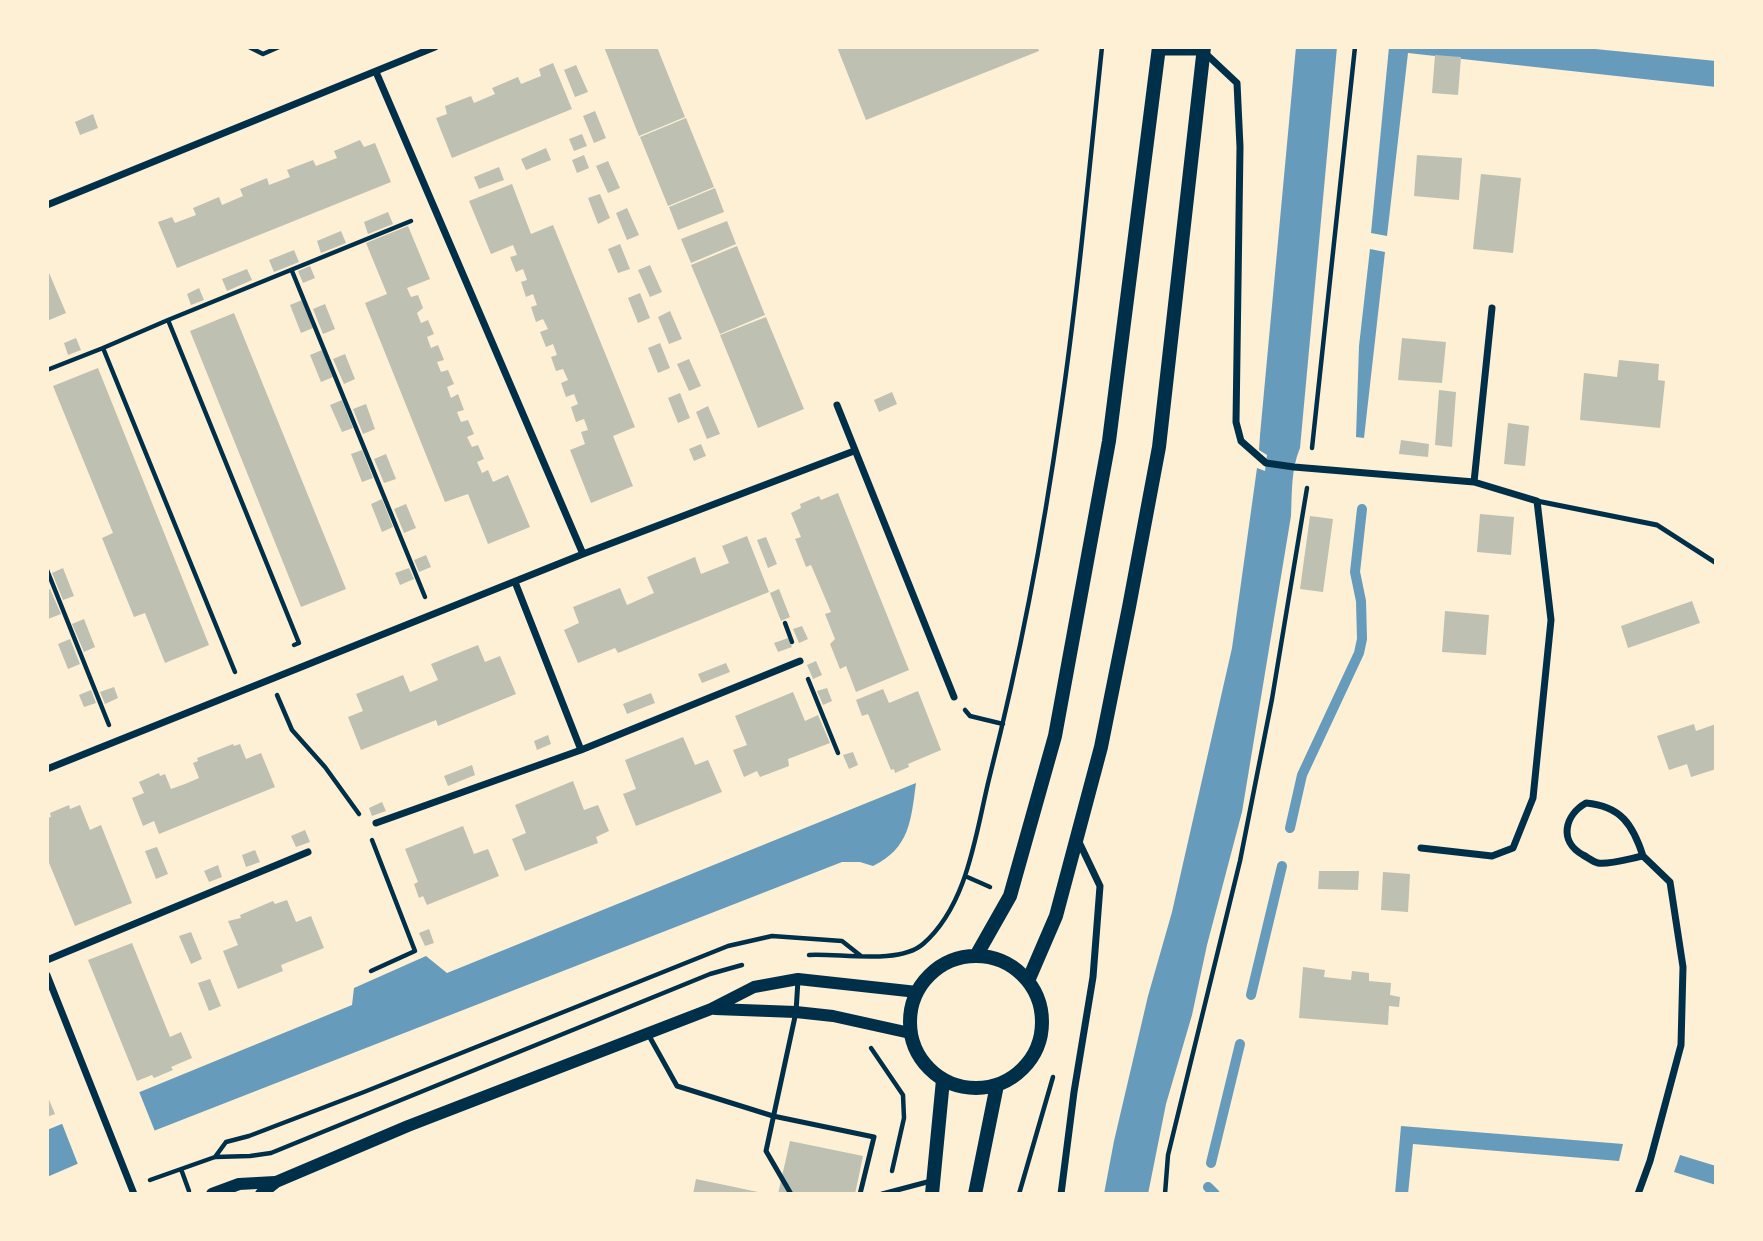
<!DOCTYPE html>
<style>
body{margin:0}
#map{position:relative;width:1763px;height:1241px;overflow:hidden;background:#fdf0d5;font-family:"Open Sans",sans-serif}
canvas{display:block}
.frame{position:absolute;inset:0;border:49px solid #fdf0d5;pointer-events:none}
</style>
<div id="map">
<canvas width="1763" height="1241"></canvas>
<div class="frame"></div>
</div>
<script>
const context = document.querySelector('canvas').getContext('2d');
context.lineJoin = 'round';
function paint(path, color) { context.fillStyle = color; context.fill(path, 'evenodd'); }
function strokePath(path, color, width, dash) { context.strokeStyle = color; context.lineWidth = width; context.lineCap = dash ? 'butt' : 'round'; context.setLineDash(dash || []); context.stroke(path); }
const water = new Path2D(`
 M1296,47H1337L1300,448C1291,469 1292,493 1291,516L1242,812L1207,945L1192,1015L1166,1104L1148,1194H1104L1114,1141L1148,996L1172,912L1232,648L1257,468L1265,471L1267,455L1259,450L1260,435Z
 M1389,47H1575L1716,61V87L1408,53L1387,236L1371,233Z
 M1370,249L1385,252L1364,438L1356,437L1359,346Z
 M916,783C911,820 910,848 873,866L860,862H842L156,1130L47,1177V1130L352,1005L354,988L426,956L447,973Z
 M1401,1126L1623,1144L1619,1161L1413,1144L1408,1194H1395Z
 M1680,1155L1716,1166V1185L1674,1172Z`);
const pier = new Path2D(`
 M138,1089L156,1134L79,1167L61,1121Z`);
const stream = new Path2D(`
 M1290,828L1302,775L1359,653L1362,639L1361,601L1355,572L1362,509
 M1251,995L1282,866
 M1211,1163L1240,1044
 M1208,1187L1215,1194`);
const building = new Path2D(`
 M604,47H657L685,117L639,136Z
 M837,47H1038L1039,51L866,120Z
 M1435,55L1461,57L1458,95L1432,93Z
 M553,63L572,109L452,158L436,118L447,114L445,106L471,96L474,103L495,94L492,88L518,77L521,84L541,76L539,69Z
 M576,65L588,92L575,97L564,70Z
 M595,111L606,138L594,143L583,116Z
 M93,114L98,128L80,135L75,122Z
 M686,118L714,187L668,206L640,137Z
 M582,134L587,146L574,151L569,139Z
 M360,140L364,147L375,143L391,182L177,268L158,222L172,217L175,223L196,215L193,208L219,197L222,205L243,196L240,189L267,178L269,185L290,177L287,170L313,160L316,166L337,158L334,151Z
 M546,148L551,160L526,170L521,159Z
 M584,155L589,168L577,173L572,160Z
 M1417,155L1462,158L1459,200L1414,196Z
 M608,161L620,188L608,193L596,166Z
 M499,167L504,180L479,189L474,177Z
 M1481,174L1521,178L1513,253L1473,249Z
 M512,184L531,234L553,225L635,427L613,436L633,486L591,503L570,450L585,444L581,432L588,430L584,419L576,422L571,407L578,404L574,394L566,397L561,383L568,380L563,369L556,371L551,357L557,355L553,344L546,347L540,332L548,329L543,319L536,322L531,307L537,305L533,294L526,297L521,282L527,280L523,269L516,272L510,257L517,255L513,245L491,254L469,201Z
 M715,188L724,212L678,230L669,207Z
 M600,194L610,218L598,224L588,198Z
 M627,208L639,235L627,240L616,213Z
 M388,212L393,224L368,234L364,222Z
 M727,221L736,244L691,263L681,239Z
 M408,226L430,279L407,288L411,297L418,295L423,308L417,313L421,323L428,320L434,334L427,337L431,348L438,345L444,360L437,362L441,372L448,370L454,384L447,387L451,398L458,394L464,410L457,412L461,422L468,420L474,434L467,437L472,447L478,445L484,459L477,462L482,473L488,470L493,482L508,475L530,527L488,544L468,494L445,502L365,303L387,294L366,243Z
 M341,231L346,243L321,253L317,241Z
 M620,244L630,269L618,273L608,249Z
 M737,246L765,315L720,334L691,265Z
 M294,250L299,262L274,272L269,260Z
 M650,265L662,292L650,297L638,270Z
 M310,266L315,278L303,283L298,271Z
 M47,268L66,313L47,321Z
 M247,269L252,280L227,291L222,279Z
 M199,288L204,300L191,305L187,294Z
 M640,293L650,318L638,323L628,298Z
 M302,300L313,328L301,333L290,305Z
 M325,304L335,329L323,334L313,309Z
 M670,311L682,339L669,344L658,317Z
 M234,313L346,589L301,607L190,331Z
 M766,317L804,409L758,428L720,335Z
 M76,338L81,350L68,355L64,343Z
 M1402,338L1446,342L1442,383L1398,380Z
 M660,343L670,368L658,373L648,348Z
 M322,350L333,377L321,382L310,355Z
 M345,354L355,379L344,384L333,359Z
 M689,359L701,386L689,391L677,364Z
 M1619,360L1659,364L1658,380L1665,381L1660,428L1580,420L1584,373L1617,377Z
 M98,368L209,645L165,663L145,613L134,617L123,590L102,538L113,533L53,386Z
 M1439,390L1456,392L1452,447L1435,445Z
 M892,392L897,404L879,412L874,400Z
 M680,393L690,418L678,423L668,398Z
 M342,400L353,428L342,432L330,405Z
 M366,404L375,429L363,434L353,409Z
 M708,406L720,434L707,439L696,412Z
 M1508,423L1529,426L1525,466L1504,464Z
 M1401,440L1429,444L1428,457L1399,454Z
 M701,444L706,456L694,461L689,449Z
 M362,450L373,478L362,482L351,454Z
 M386,454L396,479L384,483L374,459Z
 M838,493L909,670L856,692L846,666L840,669L830,644L835,639L825,614L831,612L811,565L806,567L796,541L795,539L801,537L791,513L801,508L800,504L819,496L821,500Z
 M382,499L393,527L382,532L371,504Z
 M406,504L416,528L404,533L394,509Z
 M1480,514L1514,517L1511,555L1477,552Z
 M1310,516L1333,519L1323,592L1300,589Z
 M747,536L769,592L618,653L615,648L578,663L564,630L579,623L573,607L620,588L627,605L654,593L647,577L695,557L701,574L729,563L722,546Z
 M766,537L777,564L768,568L757,540Z
 M426,555L431,567L419,572L414,560Z
 M63,568L74,596L63,600L52,573Z
 M409,568L414,579L400,585L395,573Z
 M50,589L61,614L48,619L47,591Z
 M779,589L790,617L781,621L770,593Z
 M1692,601L1700,623L1628,648L1621,626Z
 M1445,611L1489,615L1486,655L1442,652Z
 M84,619L95,647L84,652L72,624Z
 M802,626L808,639L799,643L793,629Z
 M788,638L792,647L778,652L774,643Z
 M70,639L80,664L68,669L58,644Z
 M478,645L485,662L500,656L516,694L438,726L436,720L361,750L348,717L363,711L356,694L403,675L410,692L438,680L431,664Z
 M816,661L822,675L813,679L807,665Z
 M726,663L730,672L702,683L698,674Z
 M114,687L118,698L105,704L100,692Z
 M827,688L832,701L823,705L817,691Z
 M883,689L889,703L918,691L941,750L908,764L909,767L895,773L894,769L891,770L868,714L862,716L856,700Z
 M91,690L96,703L84,707L79,695Z
 M793,692L805,721L818,715L830,743L788,759L789,766L760,777L757,771L744,777L733,750L747,745L735,716Z
 M651,693L655,703L627,714L623,704Z
 M1694,724L1696,731L1716,724V769L1691,777L1687,764L1669,770L1657,736Z
 M548,735L551,744L537,750L534,741Z
 M683,737L695,765L708,760L722,792L636,826L623,794L636,789L625,760Z
 M233,744L234,746L240,744L246,759L261,753L275,787L159,834L154,821L143,826L132,798L144,793L139,782L159,773L160,776L165,774L171,789L185,784L199,778L193,763L198,761L197,758Z
 M853,752L858,765L849,769L843,755Z
 M472,765L475,775L448,786L444,776Z
 M573,781L584,810L598,805L609,831L596,837L598,843L525,871L512,839L526,833L515,805Z
 M382,802L386,811L372,816L369,808Z
 M69,805L70,809L80,805L90,830L101,825L132,903L75,926L47,858V818L51,817L50,813Z
 M463,826L474,854L488,849L499,876L427,905L423,896L419,898L414,884L418,882L405,849Z
 M305,830L310,842L296,847L291,836Z
 M157,847L168,874L156,879L145,851Z
 M255,850L260,862L246,867L242,855Z
 M218,865L222,877L209,882L204,871Z
 M1319,871H1359L1358,890L1318,889Z
 M1383,872L1410,874L1408,912L1381,910Z
 M287,900L296,922L311,916L324,948L281,965L283,971L238,989L223,951L238,945L228,921L241,918L240,915L273,901L275,904Z
 M429,929L434,943L425,946L419,933Z
 M191,932L202,959L191,964L179,936Z
 M132,943L170,1037L181,1032L192,1058L171,1067L173,1070L154,1078L152,1075L137,1081L88,960Z
 M1303,967L1325,970L1324,977L1351,980L1352,971L1369,973V981L1391,983L1390,995L1400,997L1399,1007L1389,1006L1388,1025L1299,1018Z
 M210,979L221,1006L209,1011L198,983Z
 M47,1095L55,1114L47,1117Z
 M790,1141L863,1156L855,1194H778Z
 M696,1179L763,1193V1194H693Z`);
const path = new Path2D(`
 M249,47L263,54L279,47
 M292,271L425,597
 M168,320L411,221
 M47,370L103,348
 M1312,448L1355,47
 M47,570L109,725
 M785,623L792,642
 M235,672L103,348L168,320L299,643L294,645
 M808,679L838,753
 M277,695L292,730L325,767L359,814
 M965,710L970,716L1003,724
 M965,876L990,887
 M809,955C839,953 899,965 923,944C969,904 976,830 990,775C1020,657 1043,536 1060,416C1078,294 1089,170 1102,47
 M371,971L415,951L372,840
 M871,1048L903,1095L904,1118L892,1171
 M215,1157L226,1142L249,1136L364,1092L728,946L772,936L842,941L861,956
 M181,1169L189,1191
 M150,1180L215,1157L250,1156L271,1153L710,974L742,965
 M1019,1194L1053,1077
 M1165,1194L1168,1155L1240,861L1272,699L1307,488`);
const service = new Path2D(`
 M1537,501L1657,525L1716,563
 M648,1034L677,1086L773,1116L874,1137L860,1194
 M791,1194L766,1151L796,1012L798,980
 M882,1194L931,1181`);
const minor = new Path2D(`
 M1159,52H1204L1237,83L1240,147L1236,422L1241,441L1266,463L1294,467L1474,482L1537,501L1551,620L1533,798L1513,848L1492,856L1421,848
 M376,72L583,554
 M47,205L435,47
 M837,405L954,697
 M1474,482L1492,308
 M515,582L581,750
 M47,769L583,554L854,451
 M1586,803C1621,806 1633,825 1643,856C1632,858 1608,865 1598,863C1593,862 1587,857 1583,855C1558,841 1565,815 1586,803Z
 M376,823L581,750L800,661
 M47,960L308,852
 M47,975L134,1194
 M1061,1194L1074,1092L1093,977L1100,886L1079,842
 M1638,1194L1650,1161L1681,1045L1683,967L1670,882L1643,856`);
const tertiary = new Path2D(`
 M715,1009L796,1012L833,1016L910,1033
 M212,1194L239,1184L275,1182
 M261,1194L276,1182L408,1126L711,1009L754,987L798,979L917,992`);
const secondary = new Path2D(`
 M910 1022a66 66 0 1 1 132 0a66 66 0 1 1-132 0Z
 M976,956L1010,896L1055,736L1109,441L1159,47
 M1028,981L1056,916L1101,747L1129,607L1159,447L1204,47
 M932,1194L943,1080
 M975,1194L997,1085`);
paint(water, '#669bbc');
paint(pier, '#fdf0d5');
strokePath(stream, '#669bbc', 10);
paint(building, '#bec0b2');
strokePath(path, '#003049', 4.5);
strokePath(service, '#003049', 5);
strokePath(minor, '#003049', 7);
strokePath(tertiary, '#003049', 12);
strokePath(secondary, '#003049', 14);
</script>
